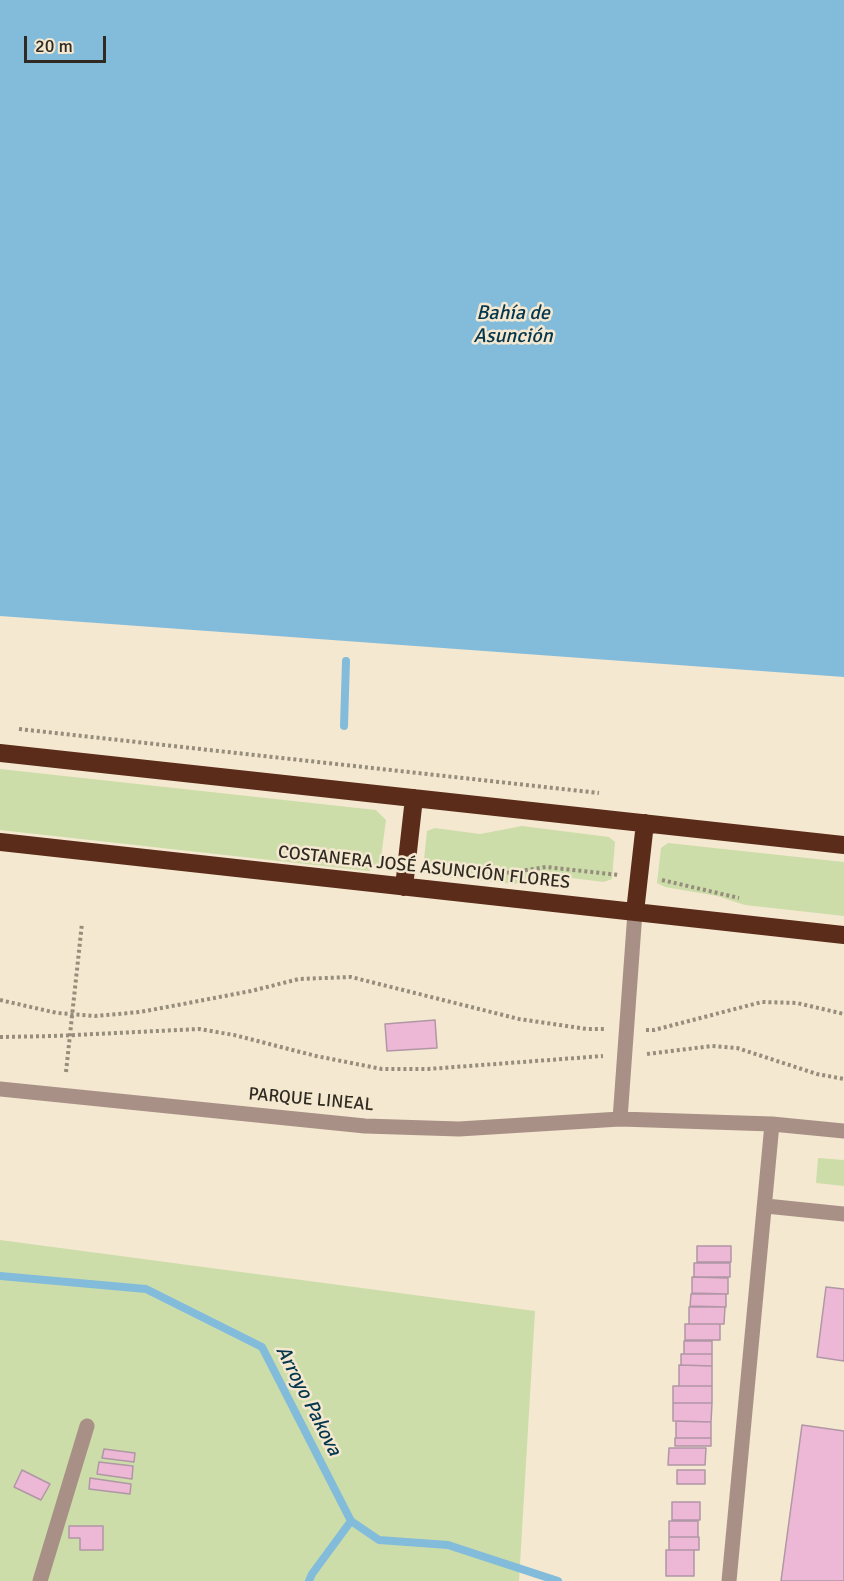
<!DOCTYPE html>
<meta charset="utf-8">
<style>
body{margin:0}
#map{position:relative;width:844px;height:1581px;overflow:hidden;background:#f5e8d0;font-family:Signika,sans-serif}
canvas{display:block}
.scale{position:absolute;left:24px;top:36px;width:82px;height:27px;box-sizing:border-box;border:3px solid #302b22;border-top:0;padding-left:8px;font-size:18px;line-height:21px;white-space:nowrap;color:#302b22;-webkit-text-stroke:4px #f5e8d0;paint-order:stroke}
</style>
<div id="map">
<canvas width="844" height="1581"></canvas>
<div class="scale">20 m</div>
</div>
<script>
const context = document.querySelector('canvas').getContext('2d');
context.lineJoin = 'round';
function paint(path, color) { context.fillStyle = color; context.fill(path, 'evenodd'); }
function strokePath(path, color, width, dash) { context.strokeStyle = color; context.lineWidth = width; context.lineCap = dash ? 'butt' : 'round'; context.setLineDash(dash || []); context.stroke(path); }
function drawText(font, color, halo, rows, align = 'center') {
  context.font = font + ' Signika,sans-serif'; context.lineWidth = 5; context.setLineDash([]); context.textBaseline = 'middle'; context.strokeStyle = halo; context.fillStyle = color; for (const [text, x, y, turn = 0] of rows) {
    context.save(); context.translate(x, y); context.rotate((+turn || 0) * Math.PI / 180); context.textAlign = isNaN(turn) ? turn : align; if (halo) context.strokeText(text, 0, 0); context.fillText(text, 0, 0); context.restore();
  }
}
const green = new Path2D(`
 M0,769L376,810L386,820L380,865L369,871L0,830Z
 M522,826L609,837L615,842L612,879L604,882L563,877L544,878L514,884L427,875L423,869L427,831L435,828L480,834Z
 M668,843L844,862V916L745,905L717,896L665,887L657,883L661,848Z
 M818,1158L844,1160V1186L816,1183Z
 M0,1240L535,1311L519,1581H0Z`);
const water = new Path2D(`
 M0,0H844V677L0,616Z`);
const stream = new Path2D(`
 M344,726L346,661
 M0,1276L146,1289L262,1347L351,1521L379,1540L448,1545L558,1581
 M309,1581L312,1574L351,1521`);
const building = new Path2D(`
 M435,1020L437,1048L387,1051L385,1024Z
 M697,1246H731V1262H697Z
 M694,1263H730V1277H694Z
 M692,1277L728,1278V1294L692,1293Z
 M826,1287L844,1289V1361L817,1357Z
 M691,1294H726V1307L690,1306Z
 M689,1307H725L724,1324H689Z
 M685,1324H720V1340H685Z
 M684,1341H712V1354H684Z
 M681,1354H712V1366L681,1365Z
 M679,1365L712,1366V1386H679Z
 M673,1386H712V1403H673Z
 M673,1403H712L711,1422L673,1421Z
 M676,1421L711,1422V1438H676Z
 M802,1425L844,1431V1581H781Z
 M675,1438H711V1446H675Z
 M669,1448H706L705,1465H668Z
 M104,1449L135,1453L134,1462L102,1458Z
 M99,1462L133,1466L132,1479L97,1474Z
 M22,1470L50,1484L41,1500L14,1487Z
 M677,1470H705V1484H677Z
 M90,1478L131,1484L130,1494L89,1489Z
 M672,1502H700V1520H672Z
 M669,1521H698V1537H669Z
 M69,1526H103V1550H80V1538H69Z
 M669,1537H699V1550H669Z
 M666,1550H694V1576H666Z`);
const path = new Path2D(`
 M19,729L599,793
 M507,873L546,867L619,875
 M662,880L739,898
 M0,1000L57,1013L95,1016L140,1012L183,1004L251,991L299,979L351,977L519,1019L587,1029H605
 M646,1030H654L762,1002L797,1003L844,1014
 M0,1037L54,1036L199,1029L234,1035L316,1056L382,1069H428L603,1056
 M647,1054L712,1046L737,1048L817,1074L844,1079
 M66,1072L82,923`);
const minor = new Path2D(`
 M0,1089L365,1126L459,1129L620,1119L772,1124L844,1131
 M620,1119L635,912
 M766,1206L844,1214
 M40,1581L87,1426
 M729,1581L772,1124`);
const highway = new Path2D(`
 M0,753L844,845
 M0,842L844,935
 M404,887L414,798
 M635,912L645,823`);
const streetNames = [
 ["COSTANERA JOSÉ ASUNCIÓN FLORES",424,868,6],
 ["PARQUE LINEAL",311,1100,5]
];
const waterNames = [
 ["Bahía de",513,314],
 ["Asunción",513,337],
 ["Arroyo Pakova",308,1401,63]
];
paint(green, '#cda');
paint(water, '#83bcdb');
strokePath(stream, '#83bcdb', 8);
paint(building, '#edb7d6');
strokePath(building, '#b097a5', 1.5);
strokePath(path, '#968d7c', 4, [3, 3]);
strokePath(minor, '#a99086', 15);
strokePath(highway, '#5b2c1a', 18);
drawText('18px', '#302b22', '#f5e8d0', streetNames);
drawText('italic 20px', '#04374d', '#f5e8d0', waterNames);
</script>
